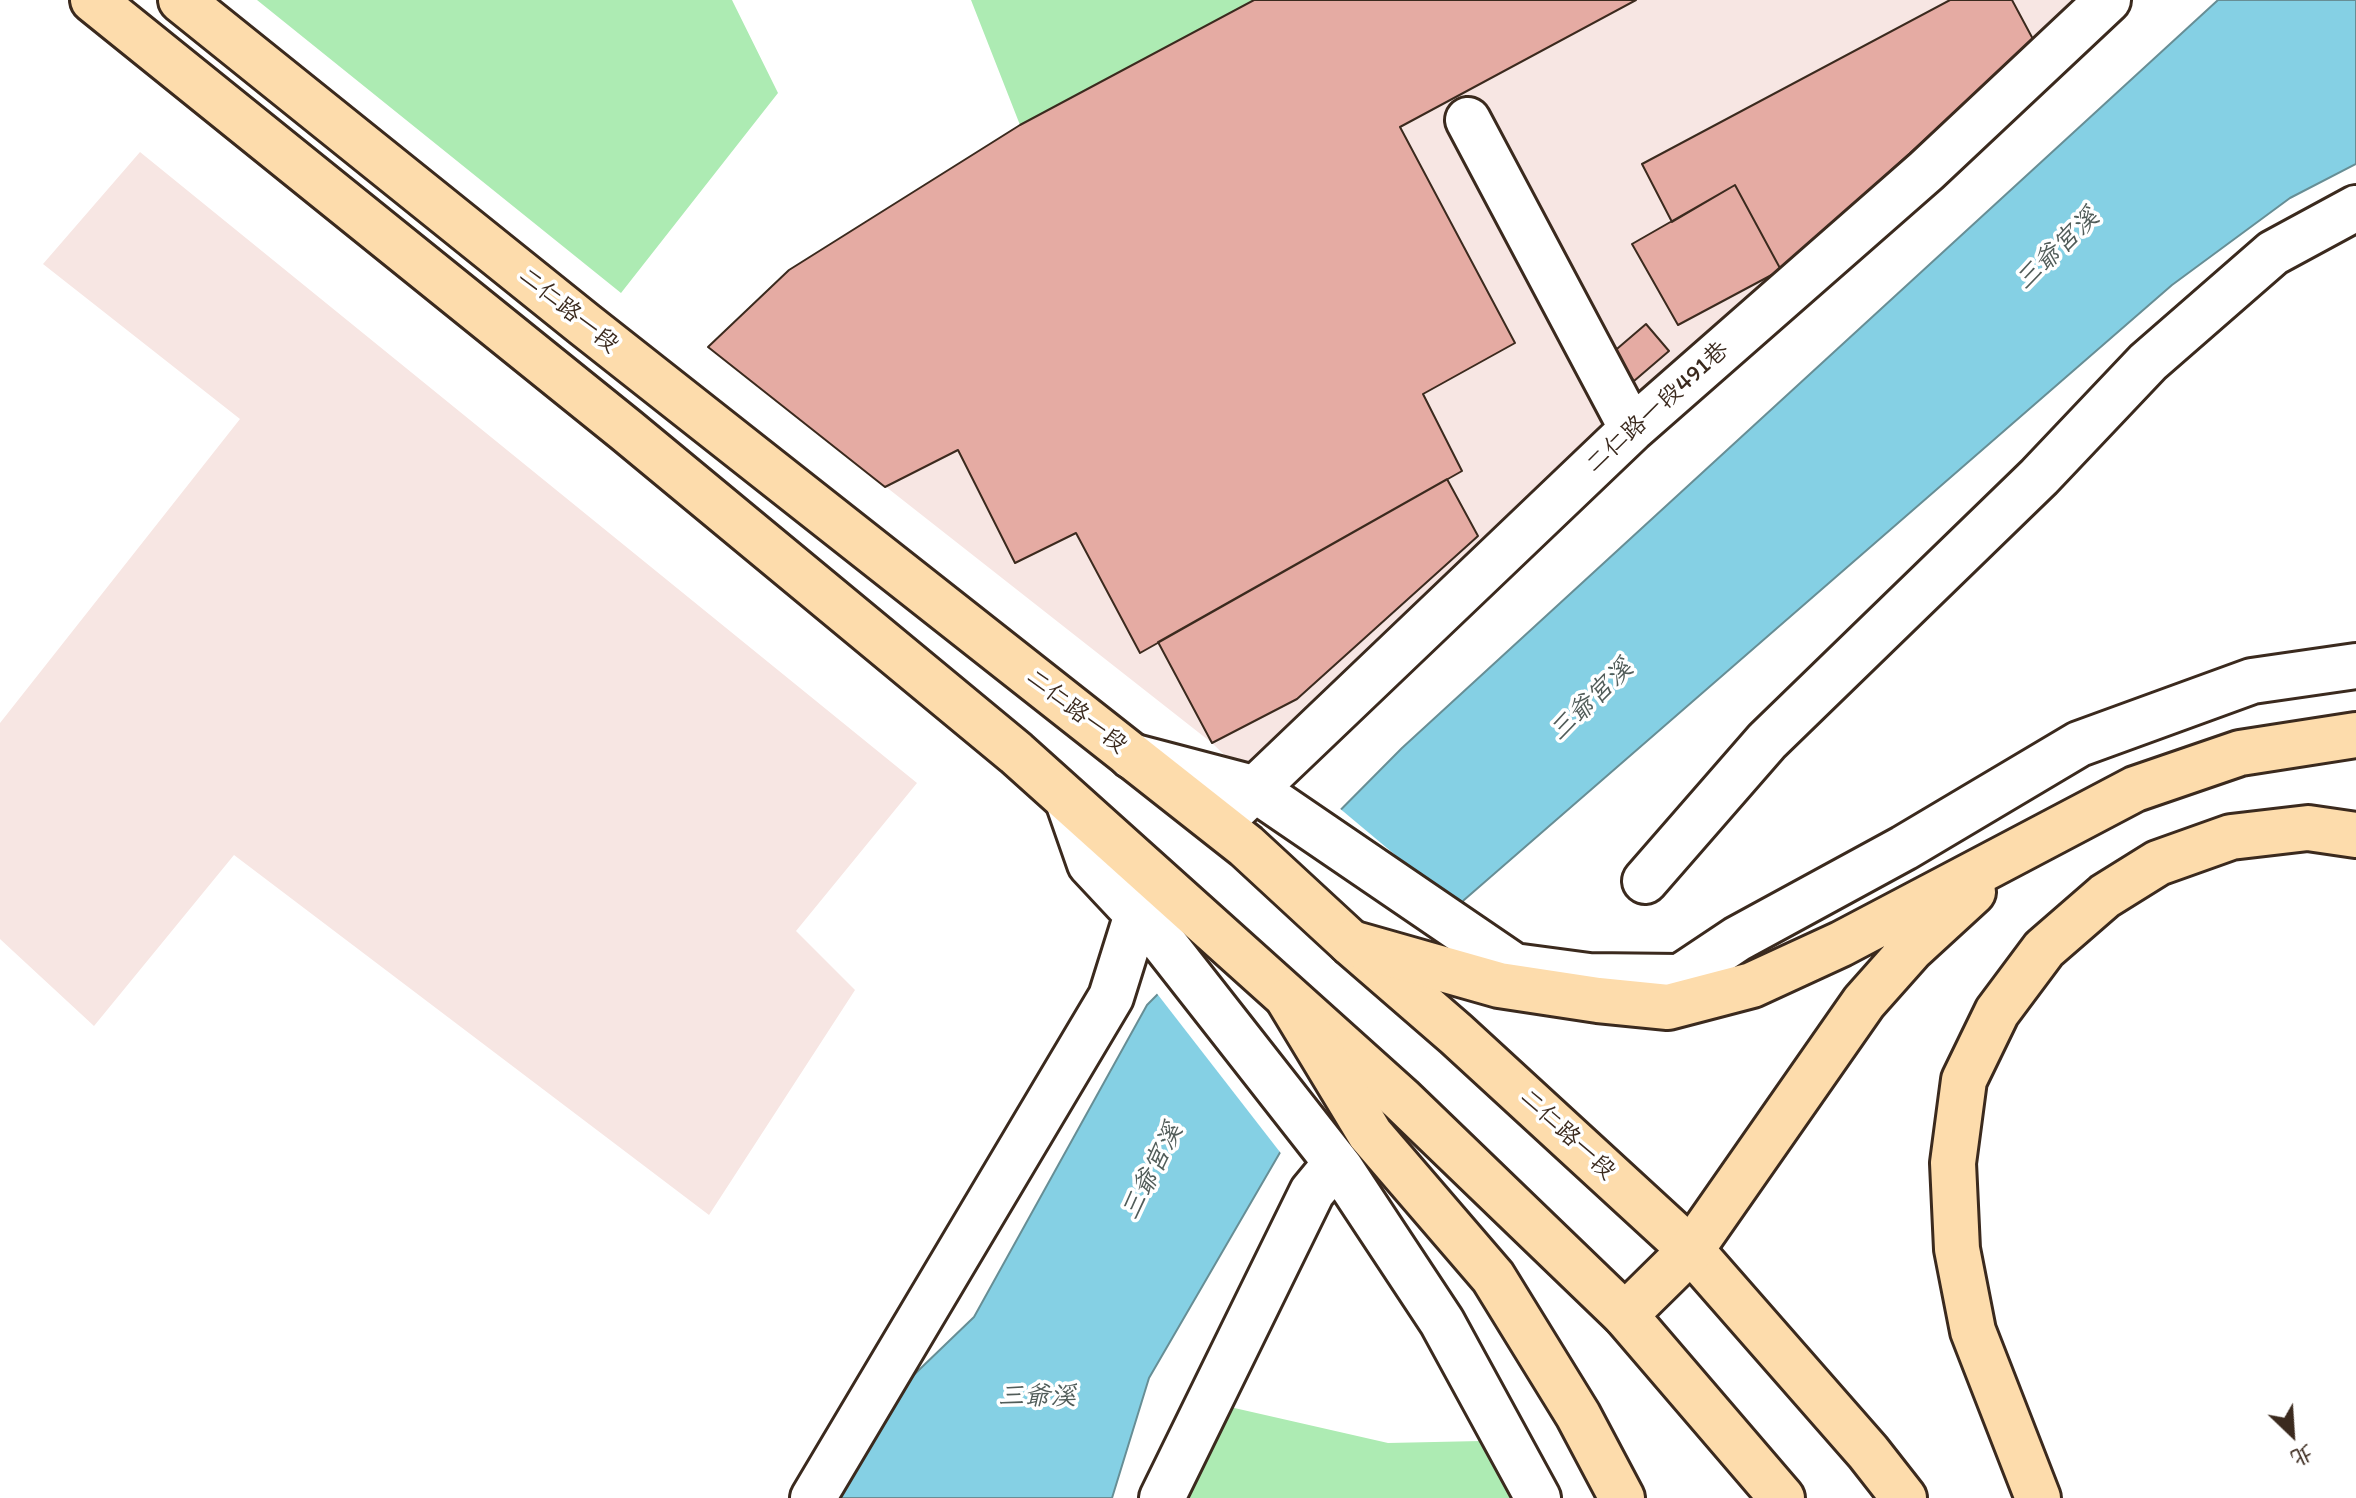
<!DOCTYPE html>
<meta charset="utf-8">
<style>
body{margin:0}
#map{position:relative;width:2356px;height:1498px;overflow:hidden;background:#fff;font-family:Itim,"LXGW WenKai TC",sans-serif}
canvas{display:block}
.north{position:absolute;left:2252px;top:1394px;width:80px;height:80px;-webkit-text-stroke:6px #fff;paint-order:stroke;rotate:155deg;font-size:22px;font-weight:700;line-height:32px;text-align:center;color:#3b2a1e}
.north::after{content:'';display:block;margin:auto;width:28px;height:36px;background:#3b2a1e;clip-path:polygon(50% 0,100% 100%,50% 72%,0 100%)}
</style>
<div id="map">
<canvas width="2356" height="1498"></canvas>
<div class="north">北</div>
</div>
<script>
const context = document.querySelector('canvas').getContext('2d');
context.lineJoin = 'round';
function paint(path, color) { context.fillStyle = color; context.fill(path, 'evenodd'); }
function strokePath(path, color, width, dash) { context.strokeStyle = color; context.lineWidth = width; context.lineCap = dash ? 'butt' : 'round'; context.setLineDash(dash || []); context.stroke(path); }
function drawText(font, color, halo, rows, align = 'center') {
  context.font = font + ' Itim,"LXGW WenKai TC",sans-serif'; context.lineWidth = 7; context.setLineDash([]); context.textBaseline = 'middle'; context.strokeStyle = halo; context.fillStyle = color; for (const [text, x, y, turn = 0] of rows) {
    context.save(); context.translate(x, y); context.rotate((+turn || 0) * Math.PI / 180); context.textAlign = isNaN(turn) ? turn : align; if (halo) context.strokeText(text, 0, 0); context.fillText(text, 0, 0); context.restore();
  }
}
const built = new Path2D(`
 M1254,0H2084L2034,41L1781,270L1243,773L1212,743L708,347L789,270L1020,125Z
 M140,152L917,783L796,931L855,990L709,1215L234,855L94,1026L0,939V723L240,419L43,264Z`);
const green = new Path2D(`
 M257,0H732L778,93L621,293Z
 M971,0H1254L1020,125Z
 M1208,1402L1388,1443L1481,1441L1514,1498H1162Z`);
const water = new Path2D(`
 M2218,0H2356V164L2290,198L2172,285L1464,900L1289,1137L1149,1378L1112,1498H833L895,1393L974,1317L1147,1005L1402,748Z`);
const pier = new Path2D(`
 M1338,807L1461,910L1283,1156L1155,991Z`);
const building = new Path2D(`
 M1254,0H1636L1400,127L1515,343L1423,394L1462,471L1140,653L1076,533L1015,563L958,450L885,487L708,347L789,270L1020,125Z
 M1950,0H2012L2034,41L1781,270L1735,185L1672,222L1642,164Z
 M1735,185L1781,270L1678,325L1632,244Z
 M1646,324L1669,351L1634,381L1611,354Z
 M1447,479L1478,536L1297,699L1212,743L1158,642Z`);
const minor = new Path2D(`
 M1468,120L1632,429
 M1131,756L1253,788L1514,966L1589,976L1680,977L1737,939L1904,848L2079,744L2252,681L2356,666
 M1068,801L1090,864L1163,942L1341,1169L1442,1322L1538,1498
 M1234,809L1632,429L1926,171L2108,0
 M1645,881L1767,741L2039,477L2148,362L2273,253L2356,208
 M813,1498L1111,997L1137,914
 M1162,1498L1312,1192L1336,1163`);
const major = new Path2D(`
 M93,0L626,430L1016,753L1401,1099L1625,1315L1782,1498
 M181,0L584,324L1246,846L1351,943L1456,1034L1691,1250L1868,1452L1904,1498`);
const highway = new Path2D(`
 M1351,943L1499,985L1598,1000L1668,1007L1752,985L1841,944L2135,789L2240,753L2356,735
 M1289,1000L1370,1134L1493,1277L1578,1415L1622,1498
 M1625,1315L1691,1250L1864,1002L1912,948L1973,892
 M2038,1498L1973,1331L1957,1249L1953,1163L1964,1080L1997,1012L2044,949L2105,896L2158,863L2231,837L2308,828L2356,835`);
const streetNames = [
 ["二仁路一段",568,311,39],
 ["二仁路一段491巷",1658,408,-42],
 ["二仁路一段",1076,712,38],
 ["二仁路一段",1567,1135,43]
];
const waterNames = [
 ["三爺宮溪",2058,250,-44],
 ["三爺宮溪",1592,701,-44],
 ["三爺宮溪",1153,1172,-63],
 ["三爺溪",1037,1397]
];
paint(built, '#f7e6e3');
paint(green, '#adebb3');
paint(water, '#85d0e4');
strokePath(water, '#678e95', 2);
paint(pier, '#fff');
paint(building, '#e5aba3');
strokePath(building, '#3b2a1e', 2);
strokePath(minor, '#3b2a1e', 50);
strokePath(major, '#3b2a1e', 50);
strokePath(highway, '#3b2a1e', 50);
strokePath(minor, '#fff', 44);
strokePath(major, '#fddcac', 44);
strokePath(highway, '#fddcac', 44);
drawText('24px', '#3b2a1e', '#fff', streetNames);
drawText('italic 26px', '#515c59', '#fff', waterNames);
</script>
